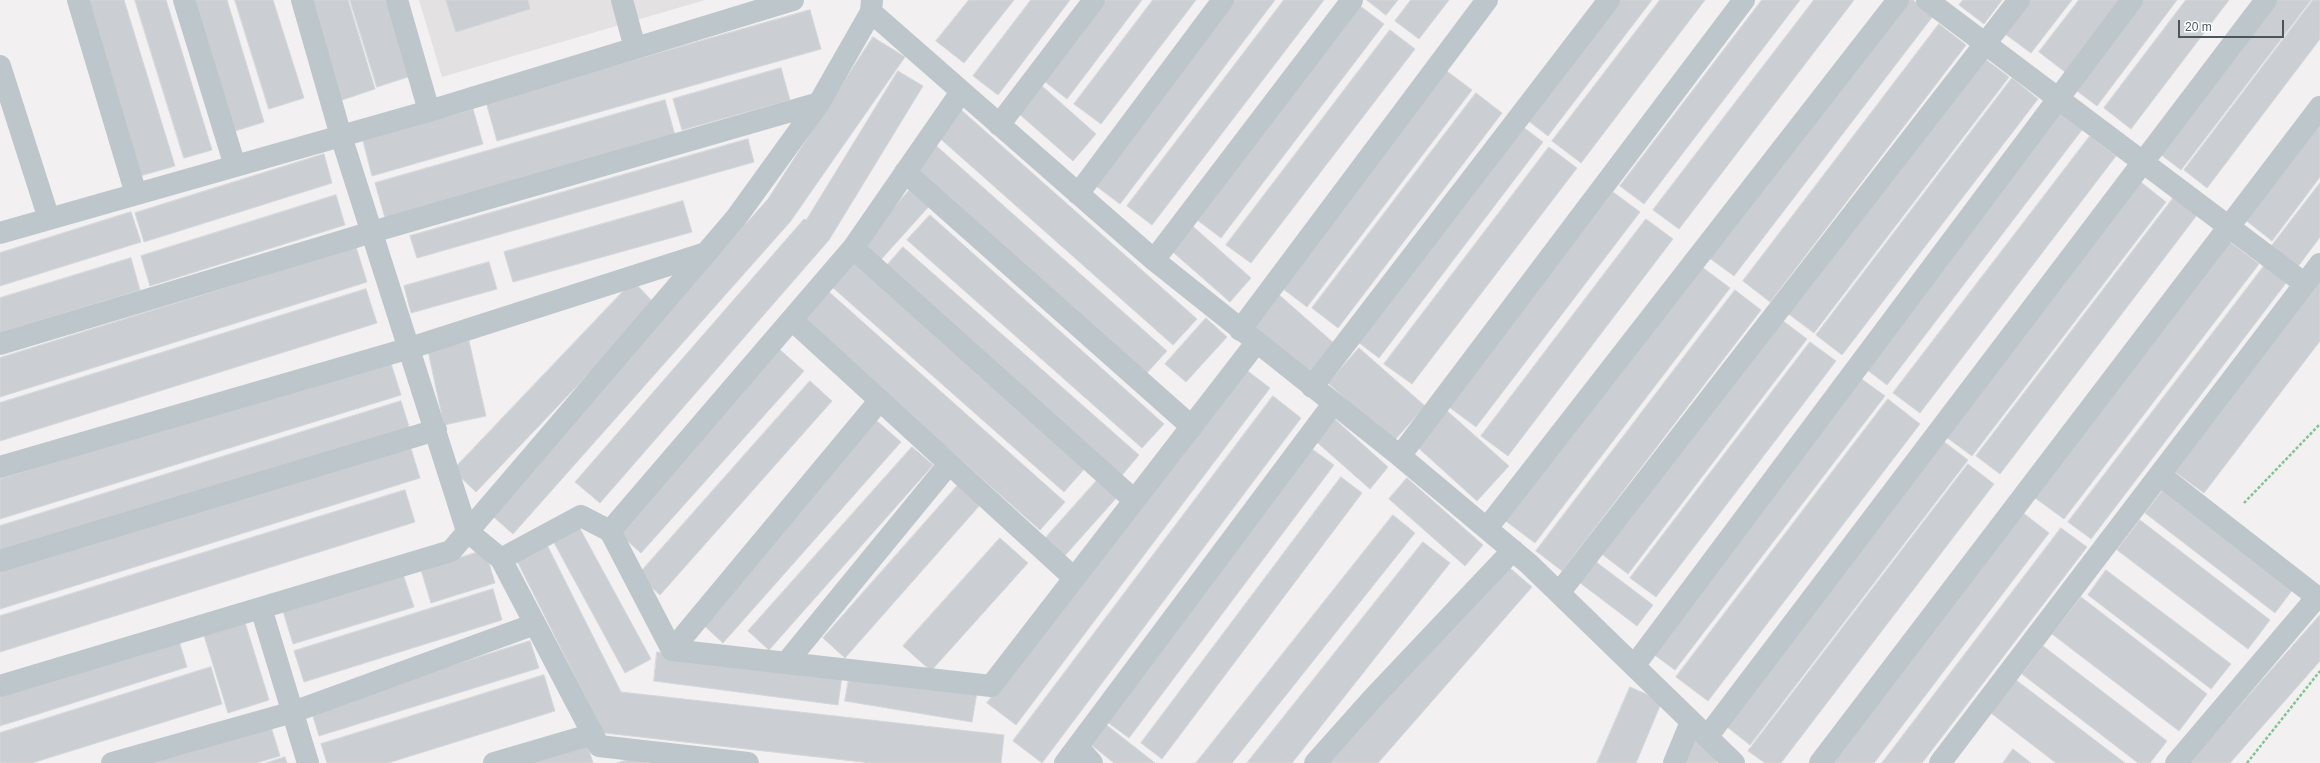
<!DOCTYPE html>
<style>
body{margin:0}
#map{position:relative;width:2320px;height:763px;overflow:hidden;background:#f2f0f0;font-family:Arial,sans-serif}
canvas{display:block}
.scale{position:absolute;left:2178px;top:20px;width:106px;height:18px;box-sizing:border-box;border:2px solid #4a565b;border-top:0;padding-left:5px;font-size:12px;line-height:14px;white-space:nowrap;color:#4a565b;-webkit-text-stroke:3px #fff;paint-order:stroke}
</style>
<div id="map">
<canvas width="2320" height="763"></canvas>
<div class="scale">20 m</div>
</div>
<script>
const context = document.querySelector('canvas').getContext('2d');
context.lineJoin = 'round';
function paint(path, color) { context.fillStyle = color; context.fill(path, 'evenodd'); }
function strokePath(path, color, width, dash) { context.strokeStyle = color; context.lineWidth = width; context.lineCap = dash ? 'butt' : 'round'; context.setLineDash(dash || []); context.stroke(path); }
const education = new Path2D(`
 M419,0H705L442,77Z`);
const building = new Path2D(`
 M86,0H124L175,166L140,176Z
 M135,0H166L212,150L184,158Z
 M192,0H227L264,122L232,132Z
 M235,0H273L304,98L269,109Z
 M308,0H348L375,89L339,101Z
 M350,0H388L411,76L377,87Z
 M446,0H528L530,9L456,32Z
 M969,0H1014L964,63L936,41Z
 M1031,0H1070L998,95L973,76Z
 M1106,0H1142L1067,99L1044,81Z
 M1153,0H1196L1101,124L1074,104Z
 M1232,0H1275L1120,204L1092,183Z
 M1284,0H1324L1152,225L1127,206Z
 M1367,0H1398L1386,15Z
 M1411,0H1449L1419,39L1395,21Z
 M1616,0H1652L1548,136L1526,119Z
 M1660,0H1705L1581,163L1552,141Z
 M1762,0H1800L1644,204L1620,186Z
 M1814,0H1854L1679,229L1653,210Z
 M1905,0H1913L1933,16L1734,276L1708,257Z
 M1963,0H2002L1984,24L1959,5Z
 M2025,0H2072L2031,53L2001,31Z
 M2079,0H2121L2065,72L2039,52Z
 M2134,0H2177L2097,106L2069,85Z
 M2186,0H2229L2131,129L2104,108Z
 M2271,0H2311L2181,170L2156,151Z
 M2313,0H2320V39L2207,188L2184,170Z
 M1355,2L1384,24L1221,238L1192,216Z
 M810,10L821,49L497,141L486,102Z
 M1939,24L1966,45L1770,302L1743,281Z
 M1390,30L1415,49L1251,263L1226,245Z
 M873,37L905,57L790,222L513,534L489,513L768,199Z
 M1981,56L2009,77L1814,333L1786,312Z
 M781,68L790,100L682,130L673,99Z
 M1444,69L1472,90L1307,307L1278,285Z
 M898,71L923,86L829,240L600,503L575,482L804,219L806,220Z
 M2012,78L2038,99L1842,355L1816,335Z
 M1042,86L1096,134L1073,161L1018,113Z
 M1476,93L1502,113L1338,328L1312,308Z
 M665,100L675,135L385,218L375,183Z
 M2060,107L2085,126L1887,385L1862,366Z
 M959,108L1197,319L1173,345L935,134Z
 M473,109L483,144L372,176L363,141Z
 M2320,117V177L2272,241L2243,218Z
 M1519,124L1543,142L1379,358L1354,339Z
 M2090,136L2116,156L1920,413L1893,393Z
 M748,139L754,162L417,258L410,236Z
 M932,142L1167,351L1144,376L910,168Z
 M1549,147L1577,168L1412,384L1384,364Z
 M324,154L332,183L144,242L135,213Z
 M2137,179L2166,202L1972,456L1942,434Z
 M2320,183V237L2297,268L2270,248Z
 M913,186L932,203L877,264L858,248Z
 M1613,192L1640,212L1476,427L1449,407Z
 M336,195L345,225L150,286L141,256Z
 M2174,197L2197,215L2000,474L1976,456Z
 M683,201L692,232L513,282L504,252Z
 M131,212L141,242L0,286V253Z
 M930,215L1164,424L1142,448L907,240Z
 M1646,219L1673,239L1508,456L1481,436Z
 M1188,222L1251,278L1230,302L1166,246Z
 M2230,242L2259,264L2064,519L2035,498Z
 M356,247L367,282L0,397V358Z
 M903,247L1139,455L1118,480L882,271Z
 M131,258L140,290L0,333V298Z
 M854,260L1086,467L1064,492L831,286Z
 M489,262L497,289L411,313L404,286Z
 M1698,264L1730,288L1535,543L1503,519Z
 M2264,266L2286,283L2091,539L2068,522Z
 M633,281L655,304L476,492L453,470Z
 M2320,282V341L2204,493L2175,472Z
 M366,289L377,323L0,441V403Z
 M1735,290L1761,310L1562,571L1536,551Z
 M828,291L1065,502L1040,530L803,320Z
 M1277,293L1336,345L1308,376L1250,324Z
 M1778,317L1807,339L1628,574L1599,552Z
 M1206,318L1227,337L1186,382L1165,364Z
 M469,341L486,416L444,425L428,351Z
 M1810,342L1836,361L1656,597L1630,578Z
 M1359,348L1425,406L1393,442L1328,383Z
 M779,349L804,371L641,553L617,532Z
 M389,357L401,395L0,519V479Z
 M1241,366L1270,388L1016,725L987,703Z
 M1859,377L1885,396L1675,670L1649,651Z
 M810,381L832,401L660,595L638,575Z
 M1273,396L1301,418L1042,763L1013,741Z
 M1888,399L1920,424L1708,701L1676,677Z
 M401,401L410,430L0,558V526Z
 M1445,409L1509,466L1477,501L1414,444Z
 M1330,415L1388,467L1370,489L1311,437Z
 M876,420L901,442L723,643L698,620Z
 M1939,438L1968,460L1750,745L1722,723Z
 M409,442L420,478L0,609V569Z
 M1308,446L1334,465L1129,738L1103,719Z
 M912,447L933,465L769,650L748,631Z
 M1968,464L1994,484L1781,763H1765L1748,751Z
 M1341,477L1362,493L1162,759L1141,743Z
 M1099,478L1119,495L1061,560L1041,543Z
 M1407,478L1483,545L1465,566L1389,499Z
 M958,485L980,505L845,658L823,638Z
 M405,490L415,522L0,652V616Z
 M2163,490L2293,589L2275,613L2145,513Z
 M2022,512L2049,533L1874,763H1831Z
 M1393,515L1415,533L1232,763H1196Z
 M2140,520L2270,620L2248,649L2117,550Z
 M578,525L651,659L625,673L552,539Z
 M2061,528L2087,547L1922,763H1882Z
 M1000,538L1028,563L931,671L903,646Z
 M544,539L621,692L1004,735L1001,763H871L596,732L598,722L514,555Z
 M1423,542L1450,563L1292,763H1247Z
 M485,550L495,583L431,603L421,570Z
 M1591,558L1653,605L1637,626L1575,579Z
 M1503,562L1532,587L1378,763H1328Z
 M2106,570L2231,664L2211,689L2088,595Z
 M403,574L414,607L293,644L283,611Z
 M493,589L502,620L304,682L294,651Z
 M2081,597L2207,694L2179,731L2052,634Z
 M2320,615V661L2230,763H2189Z
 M243,616L269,700L228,713L202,629Z
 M179,641L187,667L0,726V696Z
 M530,641L539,668L319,736L311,710Z
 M2043,646L2167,741L2150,763H2138L2022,674Z
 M657,652L842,676L838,705L654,681Z
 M211,667L222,704L32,763H0V733Z
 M850,672L977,692L972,722L845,701Z
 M544,675L555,711L388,763H327L321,744Z
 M2016,680L2125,763H2056L1991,713Z
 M1630,687L1662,701L1636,763H1597Z
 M269,720L280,756L256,763H132Z
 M1104,723L1155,763H1114L1089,743Z
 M1690,739L1721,751L1716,763H1679Z
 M586,741L593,763H516Z
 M2013,749L2031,763H2003Z
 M644,755L646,763H617Z
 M285,757L287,763H266Z`);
const path = new Path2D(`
 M2244,503L2320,424
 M2247,763L2320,671`);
const minor = new Path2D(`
 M78,0L136,194
 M184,0L235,166
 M302,0L341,136L467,531L501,559L599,746L748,763
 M397,0L429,111
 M622,0L635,48
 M1927,0L2305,284
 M871,12L1154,260L1400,456L1529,564L1734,763
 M0,66L49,219
 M999,125L1094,0
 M905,172L1192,427
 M1078,194L1223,0
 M0,233L429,111L793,0
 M853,248L1134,500
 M1154,260L1352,0
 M792,320L1074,578
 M1240,330L1487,0
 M0,344L372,232L819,103
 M1312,387L1609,0
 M1400,456L1744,0
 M0,467L410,348L706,253
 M2160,475L2317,597L2176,763
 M1487,528L1898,0
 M610,531L853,248L961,92
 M501,559L581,516L610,531L672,650L991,686L1256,343
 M0,561L436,430
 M1559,593L2019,0
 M261,608L308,763
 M672,650L880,400
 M786,663L949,464
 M1634,666L2132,0
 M0,686L451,551L736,218L819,103L871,12L872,0
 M1707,737L2266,0
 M1078,747L1092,763
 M112,763L293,712L535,624
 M494,763L593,734
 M1065,763L1333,404
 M1315,763L1373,698L1513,550
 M1674,763L1691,722
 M1820,763L2320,107
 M1940,763L2320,264`);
paint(education, '#e3e1e1');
paint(building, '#cbced2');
strokePath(building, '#d4d7da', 1);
strokePath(path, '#80c496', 2.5, [3, 2]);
strokePath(minor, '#bdc6cb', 22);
</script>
